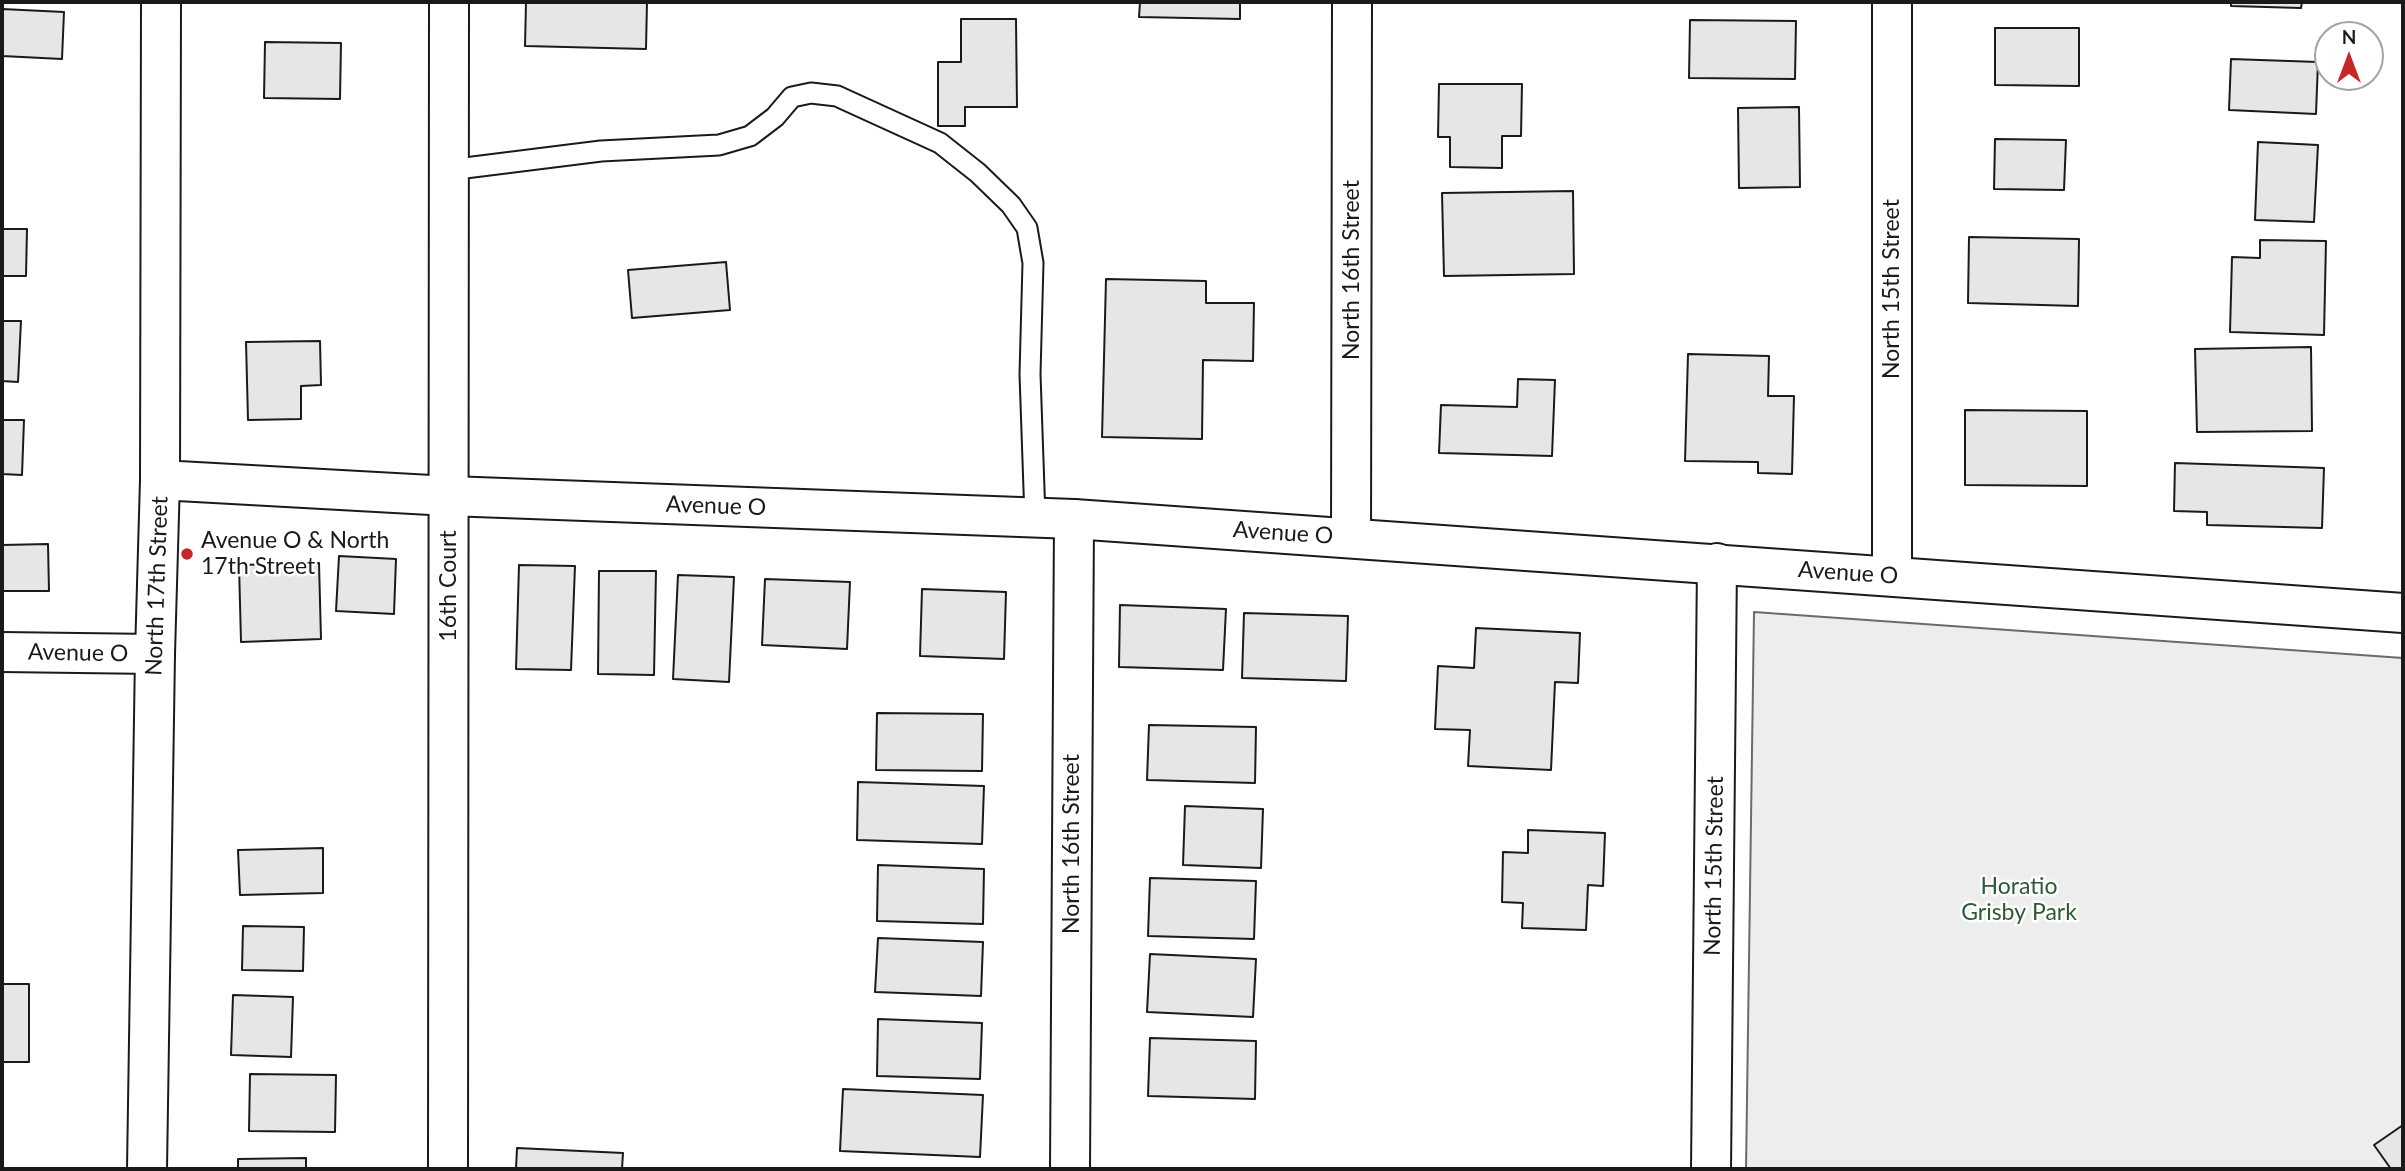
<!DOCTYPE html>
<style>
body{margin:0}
#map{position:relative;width:2405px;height:1171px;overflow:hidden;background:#fff;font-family:Lato,sans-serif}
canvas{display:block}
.frame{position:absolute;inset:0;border:4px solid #1a1a1a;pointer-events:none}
.north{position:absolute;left:2314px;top:21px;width:70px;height:70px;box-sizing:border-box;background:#fff;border:2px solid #a3a3a3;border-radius:50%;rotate:0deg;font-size:19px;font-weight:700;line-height:28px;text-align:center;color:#1a1a1a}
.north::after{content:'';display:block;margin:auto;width:24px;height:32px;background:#c62828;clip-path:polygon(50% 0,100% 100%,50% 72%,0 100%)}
</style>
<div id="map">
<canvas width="2405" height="1171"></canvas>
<div class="frame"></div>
<div class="north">N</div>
</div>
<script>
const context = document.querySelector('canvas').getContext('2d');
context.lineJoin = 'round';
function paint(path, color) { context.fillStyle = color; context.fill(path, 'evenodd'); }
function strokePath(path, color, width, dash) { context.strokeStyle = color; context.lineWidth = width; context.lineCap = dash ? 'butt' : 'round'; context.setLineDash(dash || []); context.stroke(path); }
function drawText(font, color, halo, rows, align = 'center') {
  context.font = font + ' Lato,sans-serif'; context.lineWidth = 5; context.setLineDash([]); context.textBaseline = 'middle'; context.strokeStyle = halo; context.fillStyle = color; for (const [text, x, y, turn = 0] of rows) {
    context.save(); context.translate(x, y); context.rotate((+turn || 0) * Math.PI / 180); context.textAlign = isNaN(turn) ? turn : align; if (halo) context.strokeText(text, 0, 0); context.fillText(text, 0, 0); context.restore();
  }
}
const built = new Path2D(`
 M1754,612L2403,658V1169H1746Z`);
const building = new Path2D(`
 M526,2H647L646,49L525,46Z
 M1140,2H1240V19L1139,17Z
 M2231,2H2302L2301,8L2231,6Z
 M2,9L64,12L62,59L2,56Z
 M961,19H1016L1017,107H965V126H938V62H961Z
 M1690,20L1796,21L1795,79L1689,78Z
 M1995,28H2079V86L1995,85Z
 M265,42L341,43L340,99L264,98Z
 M2231,59L2318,62L2316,114L2229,110Z
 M1439,84H1522L1521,136H1502V168L1450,167V137H1438Z
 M1799,107L1800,187L1739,188L1738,108Z
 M1995,139L2066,140L2064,190L1994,189Z
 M2258,142L2318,145L2314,222L2255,220Z
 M1573,191L1574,274L1444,276L1442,193Z
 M2,229H27L26,276H2Z
 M1969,237L2079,239L2078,306L1968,303Z
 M2260,240L2326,241L2324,335L2230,332L2232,257L2260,258Z
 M726,262L730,310L632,318L628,270Z
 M1106,279L1206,281V303H1254L1253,361L1203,360L1202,439L1102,437Z
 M2,321H21L18,382L2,381Z
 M320,341L321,385L301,386V419L248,420L246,342Z
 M2311,347L2312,431L2197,432L2195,349Z
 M1688,354L1769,356L1768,396H1794L1792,474L1758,473V462L1685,461Z
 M1518,379L1555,380L1552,456L1439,453L1441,405L1517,407Z
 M1965,410L2087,411V486L1965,485Z
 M2,420H24L22,475L2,474Z
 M2175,463L2324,468L2322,528L2207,525V512L2174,511Z
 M48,544L49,591H2V545Z
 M339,556L396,559L394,614L336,611Z
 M319,563L321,639L241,642L239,565Z
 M519,565L575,566L571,670L516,669Z
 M599,571H656L654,675L598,674Z
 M678,575L734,577L729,682L673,679Z
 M765,579L850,582L847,649L762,645Z
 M922,589L1006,592L1004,659L920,656Z
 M1120,605L1226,609L1223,670L1119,667Z
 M1244,613L1348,616L1346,681L1242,678Z
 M1476,628L1580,633L1578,683L1555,682L1551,770L1468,766L1470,730L1435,729L1438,666L1474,668Z
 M877,713L983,714L982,771L876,770Z
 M1149,725L1256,727L1255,783L1147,780Z
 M858,782L984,786L982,844L857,840Z
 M1185,806L1263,809L1261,868L1183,865Z
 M1528,830L1605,833L1603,886L1588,885L1586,930L1522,928L1523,903L1502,902L1503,852L1528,853Z
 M323,848V893L240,895L238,850Z
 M878,865L984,869L983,924L877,921Z
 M1150,878L1256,881L1254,939L1148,936Z
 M243,926L304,927L303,971L242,970Z
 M878,938L983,942L981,996L875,992Z
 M1150,954L1256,959L1253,1017L1147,1012Z
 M2,984H29V1062H2Z
 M233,995L293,997L291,1057L231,1055Z
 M878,1019L982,1023L980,1079L877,1076Z
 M1150,1038L1256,1041L1255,1099L1148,1096Z
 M250,1074L336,1075L335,1132L249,1131Z
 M843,1089L983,1095L980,1157L840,1151Z
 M2403,1125V1169H2391L2374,1145Z
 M517,1148L623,1153L622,1169H516Z
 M306,1158V1169H238V1159Z`);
const service = new Path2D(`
 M449,170L601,151L719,145L750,136L775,117L792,97L811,93L837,96L940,143L978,173L1011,205L1027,228L1033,263L1030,374L1035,518`);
const minor = new Path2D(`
 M1351,538L1352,2
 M1892,576V2
 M2,652L155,654
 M448,1169L449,2
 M1070,1169L1074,519
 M1711,1169L1717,563`);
const tertiary = new Path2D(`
 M160,480L449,496L1074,519L2403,613
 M147,1169L155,654L160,480L161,2`);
const markers = [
 [187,554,7,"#c62828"]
];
const streetNames = [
 ["North 16th Street",1352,270,-90],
 ["North 15th Street",1892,289,-90],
 ["Avenue O",716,506,2],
 ["Avenue O",1283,533,4],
 ["Avenue O",1848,573,4],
 ["North 17th Street",157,586,-88],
 ["16th Court",449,586,-90],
 ["Avenue O",78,653,1],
 ["North 16th Street",1072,844,-90],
 ["North 15th Street",1714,866,-89]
];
const poiNames = [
 ["Avenue O & North",201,541],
 ["17th Street",201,567]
];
const parkNames = [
 ["Horatio",2019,887],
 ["Grisby Park",2019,913]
];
paint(built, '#ededed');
strokePath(built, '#6a6a6a', 2);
paint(building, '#e6e6e6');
strokePath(building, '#1a1a1a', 2);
strokePath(service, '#1a1a1a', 23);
strokePath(minor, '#1a1a1a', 42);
strokePath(tertiary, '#1a1a1a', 42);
strokePath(service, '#fff', 19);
strokePath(minor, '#fff', 38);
strokePath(tertiary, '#fff', 38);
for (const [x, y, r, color] of markers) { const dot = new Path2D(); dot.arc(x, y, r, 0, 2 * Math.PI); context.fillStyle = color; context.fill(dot); strokePath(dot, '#fff', 2.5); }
drawText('23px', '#1a1a1a', '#fff', streetNames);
drawText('23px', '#1a1a1a', '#fff', poiNames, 'left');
drawText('23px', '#2b5a34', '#fff', parkNames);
</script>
